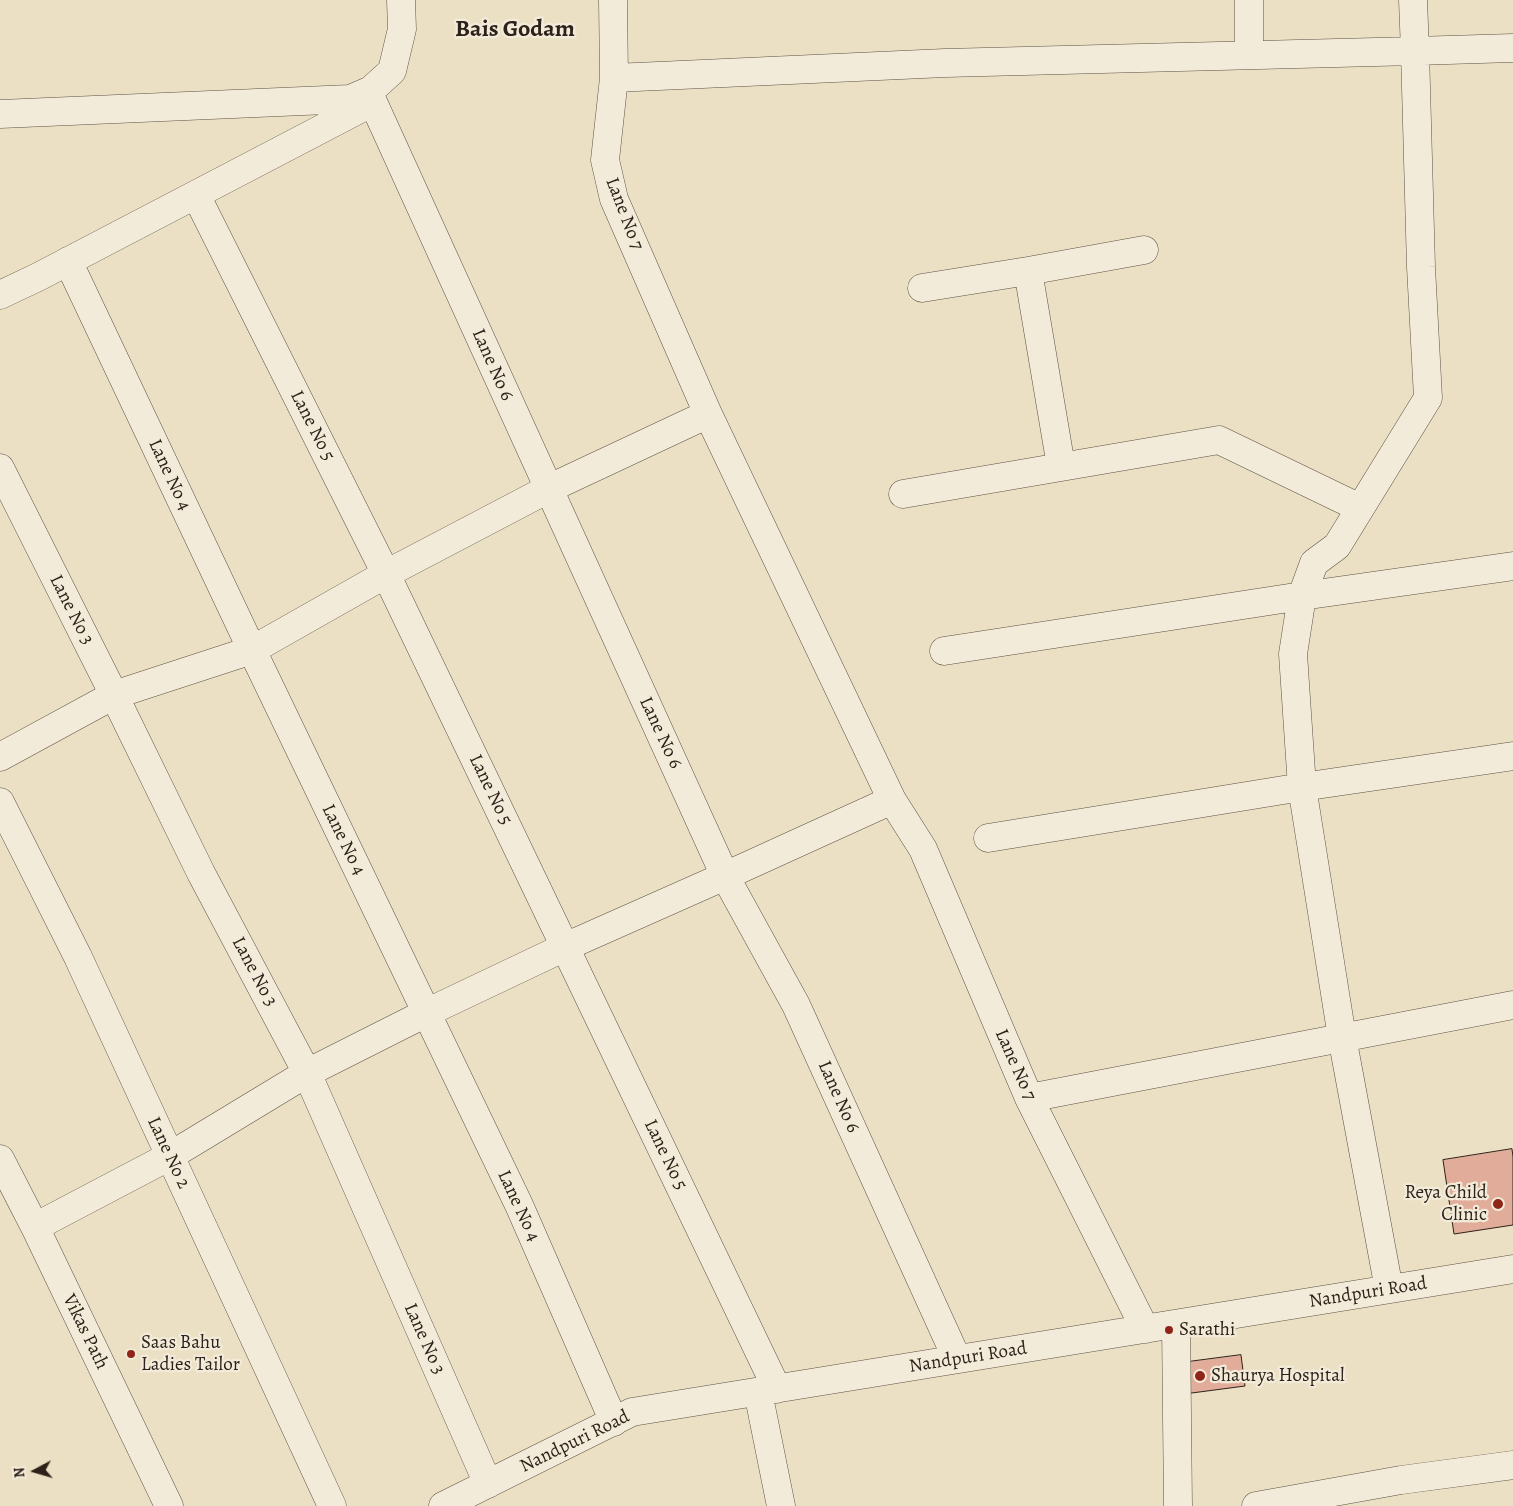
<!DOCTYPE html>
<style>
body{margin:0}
#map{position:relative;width:1513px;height:1506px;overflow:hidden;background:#ece0c4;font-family:Alegreya,serif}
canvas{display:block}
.north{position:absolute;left:10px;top:1446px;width:50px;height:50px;-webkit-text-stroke:4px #f3ebd9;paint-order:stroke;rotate:264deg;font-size:14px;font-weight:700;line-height:20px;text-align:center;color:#2d2119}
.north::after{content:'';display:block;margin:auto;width:18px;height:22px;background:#2d2119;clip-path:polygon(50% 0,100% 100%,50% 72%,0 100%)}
</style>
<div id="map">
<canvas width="1513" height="1506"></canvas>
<div class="north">N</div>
</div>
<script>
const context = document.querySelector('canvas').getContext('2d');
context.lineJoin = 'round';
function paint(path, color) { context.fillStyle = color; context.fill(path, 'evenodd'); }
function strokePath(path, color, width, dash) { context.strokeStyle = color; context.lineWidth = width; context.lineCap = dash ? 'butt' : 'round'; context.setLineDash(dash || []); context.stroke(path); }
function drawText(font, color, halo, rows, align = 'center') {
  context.font = font + ' Alegreya,serif'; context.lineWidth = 4.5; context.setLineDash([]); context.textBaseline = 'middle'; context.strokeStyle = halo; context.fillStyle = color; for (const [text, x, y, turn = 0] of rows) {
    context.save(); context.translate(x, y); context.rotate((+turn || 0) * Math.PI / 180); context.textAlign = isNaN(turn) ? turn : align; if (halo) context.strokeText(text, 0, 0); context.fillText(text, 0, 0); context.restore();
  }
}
const building = new Path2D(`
 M1512,1149L1513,1157V1225L1454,1234L1443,1160Z
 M1241,1355L1245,1386L1184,1394L1180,1363Z`);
const minor = new Path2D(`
 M613,0L614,78L605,160L614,199L708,414L892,800L923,849L1029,1098L1145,1329
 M1249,0V55
 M1413,0L1415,51L1513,48
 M614,78L945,63L1415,51L1421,267L1428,398L1337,546L1314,563L1302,596L1293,654L1302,787L1342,1037L1389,1289
 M0,114L350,99L371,90L392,71L402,29L401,0
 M196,195L386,574L777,1389
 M68,261L252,650L519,1205L614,1422
 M1028,271L1061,466
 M922,288L1028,271L1144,250
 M0,295L38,277L373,102L725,876L796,1005L957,1359
 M0,468L114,695L201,873L307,1073L488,1484
 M903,494L1219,440L1360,508
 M944,651L1302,596L1513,566
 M0,757L114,695L252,650L386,574L548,489L708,414
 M0,802L78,957L332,1506
 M988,838L1302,787L1513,756
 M1029,1098L1513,1005
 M0,1159L35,1227L169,1506
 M35,1227L170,1156L307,1073L426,1013L565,947L725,876L892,800
 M1176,1324L1178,1506
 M758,1392L781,1506
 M443,1506L632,1412L1513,1269
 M1256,1506L1401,1480L1513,1465`);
const markers = [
 [1498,1204,6,"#8f2418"],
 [1169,1330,5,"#8f2418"],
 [131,1354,5,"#8f2418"],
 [1200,1376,6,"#8f2418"]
];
const streetNames = [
 ["Lane No 7",624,214,69],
 ["Lane No 6",492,365,66],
 ["Lane No 5",312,426,63],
 ["Lane No 4",169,475,65],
 ["Lane No 3",71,610,63],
 ["Lane No 6",660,733,65],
 ["Lane No 5",490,790,64],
 ["Lane No 4",343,840,64],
 ["Lane No 3",254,972,62],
 ["Lane No 7",1015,1065,66],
 ["Lane No 6",838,1097,66],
 ["Lane No 2",168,1153,65],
 ["Lane No 5",665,1155,64],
 ["Lane No 4",518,1206,65],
 ["Nandpuri Road",1368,1293,-9],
 ["Vikas Path",85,1332,64],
 ["Lane No 3",424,1339,66],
 ["Nandpuri Road",968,1358,-9],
 ["Nandpuri Road",575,1442,-26]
];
const poiNames = [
 ["Reya Child",1487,1193,"right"],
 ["Clinic",1487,1215,"right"],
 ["Sarathi",1179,1330],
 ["Saas Bahu",141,1343],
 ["Ladies Tailor",141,1365],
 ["Shaurya Hospital",1211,1376]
];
const districtNames = [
 ["Bais Godam",515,30]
];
paint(building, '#e1ac99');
strokePath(building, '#2d2119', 1);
strokePath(minor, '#5d5144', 29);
strokePath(minor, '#f3ebd9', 28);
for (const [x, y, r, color] of markers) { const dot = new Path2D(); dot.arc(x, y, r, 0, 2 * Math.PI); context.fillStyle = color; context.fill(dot); strokePath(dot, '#f3ebd9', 2); }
drawText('19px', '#2d2119', '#f3ebd9', streetNames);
drawText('19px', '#2d2119', '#f3ebd9', poiNames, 'left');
drawText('bold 24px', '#2d2119', '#f3ebd9', districtNames);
</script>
